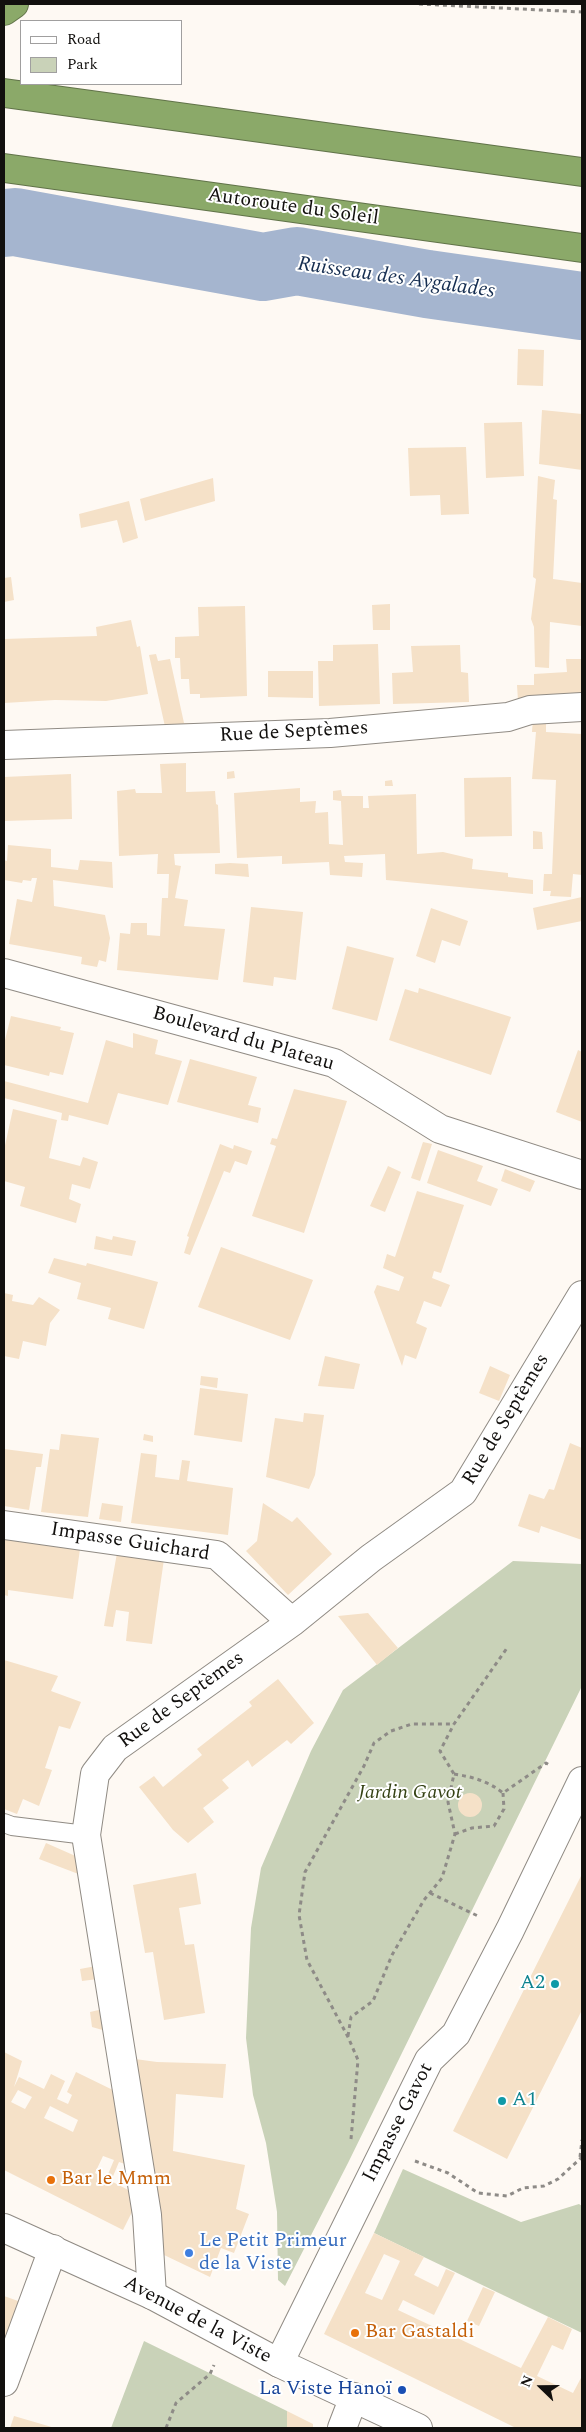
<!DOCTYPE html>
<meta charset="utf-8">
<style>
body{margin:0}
#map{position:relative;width:586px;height:2432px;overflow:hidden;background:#fef9f3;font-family:Spectral,serif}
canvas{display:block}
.frame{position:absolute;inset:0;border:5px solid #12100e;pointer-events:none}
.legend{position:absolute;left:20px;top:20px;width:162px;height:65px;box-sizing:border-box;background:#fff;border:1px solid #a09f9f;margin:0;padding:6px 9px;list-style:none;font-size:15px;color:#12100e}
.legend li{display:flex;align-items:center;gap:10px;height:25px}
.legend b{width:25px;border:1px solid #a09f9f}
.north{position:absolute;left:516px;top:2362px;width:50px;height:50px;-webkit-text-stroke:4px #fff;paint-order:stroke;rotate:292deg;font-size:14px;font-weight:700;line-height:20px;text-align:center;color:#12100e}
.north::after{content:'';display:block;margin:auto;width:18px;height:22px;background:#12100e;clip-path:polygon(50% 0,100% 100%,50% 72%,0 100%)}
</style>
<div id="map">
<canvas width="586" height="2432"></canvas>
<div class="frame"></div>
<ul class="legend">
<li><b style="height:6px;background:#fff"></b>Road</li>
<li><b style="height:14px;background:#c9d2b8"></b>Park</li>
</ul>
<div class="north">N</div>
</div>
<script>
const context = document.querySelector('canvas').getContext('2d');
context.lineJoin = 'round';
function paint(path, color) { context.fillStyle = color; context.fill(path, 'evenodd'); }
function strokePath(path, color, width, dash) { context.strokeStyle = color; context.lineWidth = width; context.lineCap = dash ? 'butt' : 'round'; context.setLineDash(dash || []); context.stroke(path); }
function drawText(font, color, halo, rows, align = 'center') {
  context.font = font + ' Spectral,serif'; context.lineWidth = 4; context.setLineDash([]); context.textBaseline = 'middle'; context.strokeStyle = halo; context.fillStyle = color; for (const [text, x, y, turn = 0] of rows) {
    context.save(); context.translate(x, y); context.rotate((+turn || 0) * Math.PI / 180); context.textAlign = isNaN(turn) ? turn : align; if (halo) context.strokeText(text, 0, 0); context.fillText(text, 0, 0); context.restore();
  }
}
const green = new Path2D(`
 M513,1561L582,1564V1686L348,2163L285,2286L278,2280L277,2212L266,2143L253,2095L246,2038L251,1928L261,1868L311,1751L343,1690Z
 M403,2169L521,2222L579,2204L582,2206V2333L374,2233Z
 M144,2341L287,2411V2428H111Z`);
const river = new Path2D(`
 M4,223L15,222L263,267L297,261L427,284L582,306`);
const building = new Path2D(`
 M518,349L544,350L543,386L517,385Z
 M542,410L582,414V470L539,464Z
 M522,422L524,476L486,478L484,423Z
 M466,447L469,514L441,515L440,495L410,496L408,448Z
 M538,476L555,480L553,499L557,500L553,579L582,583V626L550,622L549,668L535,667L534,627L531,619L536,579L533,577Z
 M213,478L215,501L145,521L140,499Z
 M129,501L138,538L123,543L117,520L81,528L79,514Z
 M11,577L14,600L4,602V578Z
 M390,604V630H373L372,605Z
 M245,606L247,696L200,698V694H190L189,679H181L180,658H175V637L199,636L198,607Z
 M131,620L137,647L140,646L148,694L106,701L55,700L4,703V639L97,636L96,627Z
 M378,644L380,704L319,706L318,661H333V645Z
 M460,645L461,672L468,673L469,702L393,704L392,673L413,672L411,646Z
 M156,654L158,661L170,659L184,723H195L196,730L166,731L149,655Z
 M566,659H582V699L518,701L517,685H534V674L567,672Z
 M268,671H313V698L268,697Z
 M546,716V732L582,734V875L573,874L571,897L550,896L551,891H543L544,874H552L556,780L532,779L536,732H532L533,717Z
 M186,763V792L215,791L216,804L218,805L220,853L174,854L175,865L181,866L175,898L188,900L184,926L225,929L218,980L117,970L120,933L130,934L131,923H147V935L160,936L162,898H168L169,874H157L158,854L119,856L117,791L135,789L136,793H162L160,764Z
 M234,771L235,778L227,779V772Z
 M71,774L72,819L4,821V777Z
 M511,777L512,836L465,837L464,778Z
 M392,780L393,786H385V781Z
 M300,788V802L316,801L315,813L328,812L329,844L343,845L341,801L333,800V791L341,790L342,796H363V808H369L368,796L416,794L417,854L443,852L473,859L472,869L508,873V877L533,880V894L386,880L385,854L344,856L345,862L363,863L362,877L330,875L329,862L282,864V856L237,858L234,793Z
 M533,831L542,832L543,849H533Z
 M8,845L51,849V867L78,870L80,860L112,862L113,888L53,880L54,906L105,915L110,938L106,962L99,960L97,967L81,964L82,957L9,944L17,899L32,902L37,878H32L31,881L23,880L22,883L4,880V860L7,861Z
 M230,863L248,864L249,877L215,874V864Z
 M582,897V921L537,930L533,908Z
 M251,907L303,912L296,980L274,977L273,986L243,982Z
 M431,908L468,921L460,946L442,940L435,963L416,956Z
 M347,946L394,958L377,1021L332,1009Z
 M419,988L511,1017L491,1075L389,1040L405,989L418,993Z
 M11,1016L61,1027L60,1030L74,1033L63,1075L50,1072L49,1076L4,1065V1044Z
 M133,1033L158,1040L155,1054L182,1061L168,1105L118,1093L108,1125L69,1115L68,1121L61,1120L62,1113L4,1098V1081L88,1103L106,1040L133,1048Z
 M578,1050L582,1052V1122L556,1112Z
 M190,1059L257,1077L248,1105L261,1108L258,1123L177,1102Z
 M294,1089L347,1101L304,1233L252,1216L276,1146L270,1144L272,1138L277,1139Z
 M13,1109L57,1120L49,1158L80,1166L83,1157L98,1162L90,1189L72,1184L69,1199L81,1204L76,1223L20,1206L25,1187L4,1181V1150Z
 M423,1142L432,1144L420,1181L411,1178Z
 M220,1144L233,1149L234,1145L252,1151L247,1165L235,1161L230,1173L224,1171L190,1255L184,1253L189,1237L187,1236Z
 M438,1150L483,1166L477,1181L498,1189L491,1206L427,1183Z
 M388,1166L401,1172L385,1212L370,1206Z
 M505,1169L535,1181L530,1192L501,1181Z
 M417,1191L464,1205L441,1273L434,1271L432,1278L450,1285L441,1307L424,1301L416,1323L427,1328L416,1359L405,1355L402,1366L374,1292L377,1285L399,1291L404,1277L383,1268L387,1254L395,1257Z
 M96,1236L112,1240L113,1236L136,1241L132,1256L94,1249Z
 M221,1247L313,1280L290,1340L198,1307Z
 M54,1258L86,1266L87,1263L158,1282L144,1329L108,1319L111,1308L77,1299L81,1283L48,1273Z
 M4,1293L13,1295L12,1301L33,1305L39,1297L60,1310L50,1323L46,1346L23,1341L19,1359L4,1356Z
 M325,1356L360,1364L354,1389L318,1386Z
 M490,1366L510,1375L499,1401L479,1393Z
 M201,1376L218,1378L217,1388L200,1385Z
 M200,1388L248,1394L242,1442L194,1435Z
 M304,1413L324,1415L315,1475L309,1489L266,1477L275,1418L303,1422Z
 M61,1434L99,1438L88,1517L41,1512L50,1449L59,1450Z
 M144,1434L153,1436V1442L143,1440Z
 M570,1443L582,1448V1540L541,1526L539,1533L518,1526L529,1494L544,1499L549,1489L554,1490Z
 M4,1449L43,1454L41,1467H36L29,1510L4,1506Z
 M141,1453L157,1455L155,1477L179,1480L182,1460L190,1461L187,1481L233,1488L228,1535L131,1523Z
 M102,1503L123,1506L121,1522L99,1519Z
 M263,1503L292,1522L297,1517L332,1554L288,1595L246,1551L257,1541Z
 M4,1539L80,1549L73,1599L8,1590V1596L4,1595Z
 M117,1553L164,1559L152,1644L126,1641L129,1612L116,1610L113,1627L104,1626Z
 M368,1613L398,1648L377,1665L338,1616Z
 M4,1660L58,1676L51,1691L81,1702L70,1729L59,1726L45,1768L52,1770L39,1806L23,1799L17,1814L4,1809Z
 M278,1679L314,1723L291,1744L287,1740L252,1767L248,1760L222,1780L229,1788L203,1808L214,1822L188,1843L173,1830L139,1787L154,1776L163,1787L202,1755L197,1749L252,1706L249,1702Z
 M458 1805a12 12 0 1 1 24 0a12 12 0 1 1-24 0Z
 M46,1843L80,1858L81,1875L39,1859Z
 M196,1873L201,1904L179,1908L185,1945L194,1944L205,2013L164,2020L153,1952L145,1953L133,1885Z
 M582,1874V2010L507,2159L453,2131Z
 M96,1966L98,1979L82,1981L80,1969Z
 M103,2009L106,2031L92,2027L90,2012Z
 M4,2052L22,2061L14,2087L19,2077L44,2089L51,2074L65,2081L57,2099L68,2104L72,2095L67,2092L76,2072L117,2092L125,2164L119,2162L111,2181L132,2192L134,2208L123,2230L4,2170ZM18,2090L32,2097L25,2109L11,2102ZM50,2106L78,2120L73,2132L44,2118ZM103,2156L114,2160L106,2179L95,2173Z
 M135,2059L157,2062L226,2064L223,2098L176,2094L173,2151L245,2165L236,2209L249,2214L234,2253L221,2248L210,2277L162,2254Z
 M374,2233L424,2257L414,2275L438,2287L446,2269L455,2273L434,2315L403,2300L398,2310L521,2368L548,2317L572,2329L563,2350L552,2345L537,2376L573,2393L582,2376V2428H516L324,2334ZM384,2254L400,2261L382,2300L365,2293Z
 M483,2287L495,2292L479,2326L467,2321Z
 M4,2296L21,2302L4,2349Z
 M287,2411L313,2424V2428H287Z
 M14,2416L55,2428H10Z`);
const path = new Path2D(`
 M419,4L582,12
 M454,1774C473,1777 488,1781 503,1793L546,1763L551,1766
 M455,1834L472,1828L494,1826L504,1809L503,1793
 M430,1893L480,1917
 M348,2036L351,2017L373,2001L392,1955L424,1900L442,1878L455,1834L448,1802L454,1774L440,1751L454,1724L507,1648
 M351,2139L358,2060L348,2037L307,1960L299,1915L305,1872L364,1766L374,1743L391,1731L412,1724H454
 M580,2157L582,2140
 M415,2161L448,2173L478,2193L507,2196L523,2188L544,2186L558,2179L582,2157
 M166,2428L176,2403L210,2374L214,2365`);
const service = new Path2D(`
 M4,1823L12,1826L86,1835`);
const minor = new Path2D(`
 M4,745L330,733L508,717L530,710L582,707
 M4,973L334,1063L440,1129L582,1175
 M4,1525L217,1555L292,1622
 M152,2295L147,2215L86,1835L95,1774L115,1748L292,1622L371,1558L463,1492L582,1295
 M279,2363L429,2060L456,2034L510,1930L582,1781
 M4,2382L53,2249
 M342,2428L354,2397`);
const tertiary = new Path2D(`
 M4,2228L152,2295L279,2363L418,2428`);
const motorway = new Path2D(`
 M4,11L14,4
 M4,93L582,172
 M4,168L582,248`);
const markers = [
 [555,1984,5,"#0f9aa8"],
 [502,2101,5,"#0f9aa8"],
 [51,2180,5,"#e8710a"],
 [189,2253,5,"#3f7fe0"],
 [355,2333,5,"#e8710a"],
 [402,2390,5,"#1a4fb4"]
];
const streetNames = [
 ["Autoroute du Soleil",293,208,8],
 ["Rue de Septèmes",294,733,-3],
 ["Boulevard du Plateau",243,1040,16],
 ["Rue de Septèmes",507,1420,-59],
 ["Impasse Guichard",130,1543,9],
 ["Rue de Septèmes",182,1701,-36],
 ["Impasse Gavot",399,2123,-63],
 ["Avenue de la Viste",197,2321,28]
];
const parkNames = [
 ["Jardin Gavot",410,1794]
];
const cultureNames = [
 ["A2",545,1984],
 ["A1",512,2101,"left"]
];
const foodNames = [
 ["Bar le Mmm",61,2180],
 ["Bar Gastaldi",365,2333]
];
const shopNames = [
 ["Le Petit Primeur",199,2242],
 ["de la Viste",199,2265]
];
const transitNames = [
 ["La Viste Hanoï",392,2390]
];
const waterNames = [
 ["Ruisseau des Aygalades",396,279,8]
];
paint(green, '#c9d2b8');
strokePath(river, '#a5b5cf', 68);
paint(building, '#f5e1c8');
strokePath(service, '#908b84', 20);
strokePath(minor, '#908b84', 30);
strokePath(tertiary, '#908b84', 30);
strokePath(motorway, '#617349', 30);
strokePath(path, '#8e8b87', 3, [4, 4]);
strokePath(service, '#fff', 18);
strokePath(minor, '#fff', 28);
strokePath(tertiary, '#fff', 28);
strokePath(motorway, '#8ba969', 28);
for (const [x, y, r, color] of markers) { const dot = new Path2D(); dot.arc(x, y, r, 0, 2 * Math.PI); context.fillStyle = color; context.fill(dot); strokePath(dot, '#fff', 2); }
drawText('20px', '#12100e', '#fff', streetNames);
drawText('italic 20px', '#354214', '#fff', parkNames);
drawText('20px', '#0d838f', '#fff', cultureNames, 'right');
drawText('20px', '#c56008', '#fff', foodNames, 'left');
drawText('20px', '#366cbe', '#fff', shopNames, 'left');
drawText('20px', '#164399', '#fff', transitNames, 'right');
drawText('italic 21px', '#162e51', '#fff', waterNames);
</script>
